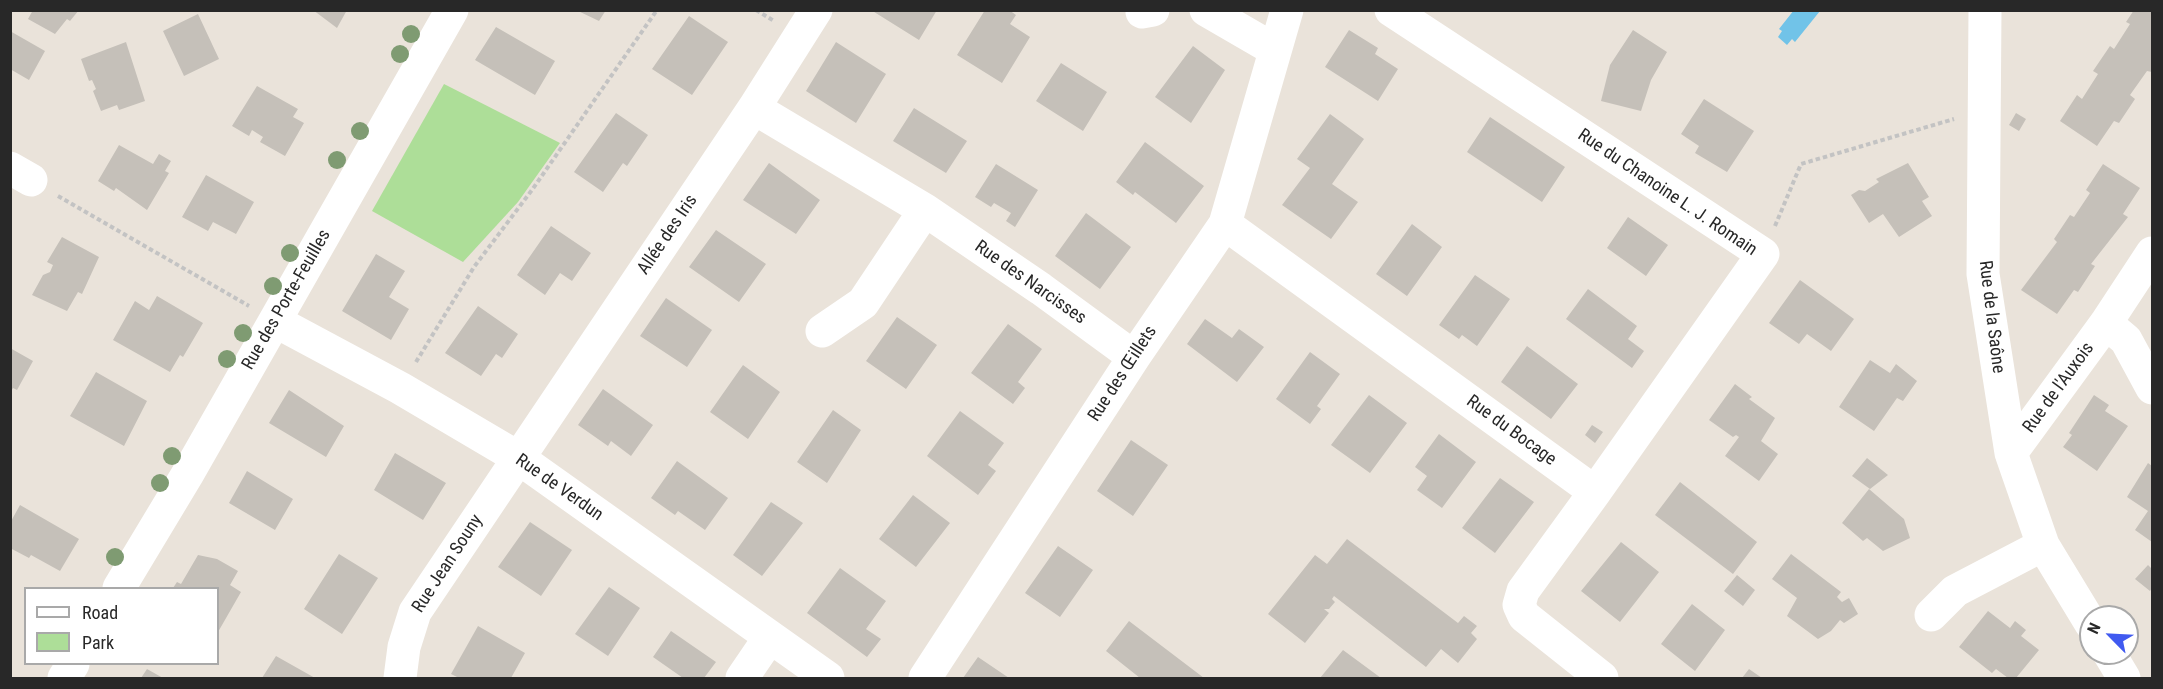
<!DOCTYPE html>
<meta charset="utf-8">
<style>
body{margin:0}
#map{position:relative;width:2163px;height:689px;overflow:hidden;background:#eae3da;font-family:"Roboto Condensed",sans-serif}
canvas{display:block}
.frame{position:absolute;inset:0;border:12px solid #282828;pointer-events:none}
.legend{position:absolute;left:24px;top:587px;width:195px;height:78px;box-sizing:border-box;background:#fff;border:2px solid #a9a9a9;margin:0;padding:8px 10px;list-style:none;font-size:18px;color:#282828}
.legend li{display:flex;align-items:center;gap:12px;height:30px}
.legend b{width:30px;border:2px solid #a9a9a9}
.north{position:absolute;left:2079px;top:605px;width:60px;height:60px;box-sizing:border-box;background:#fff;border:2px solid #a9a9a9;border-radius:50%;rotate:294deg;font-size:16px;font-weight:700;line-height:24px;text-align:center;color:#282828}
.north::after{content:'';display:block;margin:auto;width:21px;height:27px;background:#405af0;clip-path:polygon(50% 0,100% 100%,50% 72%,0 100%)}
</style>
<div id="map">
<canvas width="2163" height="689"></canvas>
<div class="frame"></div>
<ul class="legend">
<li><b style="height:8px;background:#fff"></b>Road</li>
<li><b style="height:16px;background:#adde98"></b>Park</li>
</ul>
<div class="north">N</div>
</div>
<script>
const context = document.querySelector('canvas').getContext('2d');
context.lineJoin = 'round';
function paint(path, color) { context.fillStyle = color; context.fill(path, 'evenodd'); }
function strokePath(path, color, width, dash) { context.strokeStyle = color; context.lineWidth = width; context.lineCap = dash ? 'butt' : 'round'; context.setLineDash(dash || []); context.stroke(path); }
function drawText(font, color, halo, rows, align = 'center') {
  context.font = font + ' "Roboto Condensed",sans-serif'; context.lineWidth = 5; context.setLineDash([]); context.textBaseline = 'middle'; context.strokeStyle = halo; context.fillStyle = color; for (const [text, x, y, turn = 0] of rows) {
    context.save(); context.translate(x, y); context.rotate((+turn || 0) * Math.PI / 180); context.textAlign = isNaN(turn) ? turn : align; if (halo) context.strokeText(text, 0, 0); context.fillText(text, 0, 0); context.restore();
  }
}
const green = new Path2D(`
 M444,84L560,143L518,202L463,262L372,211Z`);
const water = new Path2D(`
 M1794,10L1820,11L1795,42L1792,39L1787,45L1778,37L1782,31L1779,29Z`);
const building = new Path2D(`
 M33,10H79L70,21L67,19L55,34L28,19Z
 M313,10H347L337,28Z
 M576,10H606L599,21Z
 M871,10H937L919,40Z
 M985,10H1009L1016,15L1010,24L1030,37L1002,83L957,55Z
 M2134,10H2152V72L2147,71L2130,95L2135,99L2119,123L2114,121L2097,146L2060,121L2077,95L2082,99L2098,74L2093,71L2110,46L2114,49L2130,24L2126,22Z
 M198,14L219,59L184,76L163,31Z
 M689,16L728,42L692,95L652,69Z
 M496,27L555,61L535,95L475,60Z
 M1349,30L1378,48L1375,54L1398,69L1378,101L1325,67Z
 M1633,30L1667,52L1651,80L1641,111L1601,101L1610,65Z
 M10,31L45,51L29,80L10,69Z
 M126,42L145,101L119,110L117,105L101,111L93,91L96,89L92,80L89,81L81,59Z
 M836,42L886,74L856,123L806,91Z
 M1193,46L1225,70L1191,123L1155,97Z
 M1061,63L1107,92L1083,131L1036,101Z
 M257,86L298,109L293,117L304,123L285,156L260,142L263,137L252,130L249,136L232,126Z
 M1704,99L1754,131L1727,172L1695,153L1699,146L1681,134Z
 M914,108L967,141L946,173L893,141Z
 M616,113L648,135L627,166L623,163L603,192L574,172Z
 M2016,113L2026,119L2019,131L2009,125Z
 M1330,114L1364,139L1332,184L1358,202L1331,239L1282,205L1310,168L1297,159Z
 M1490,117L1565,167L1542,202L1467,152Z
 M1145,142L1204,186L1176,223L1135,192L1133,195L1116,182Z
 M119,145L153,164L159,154L171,161L165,171L169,173L147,210L116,188L114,191L98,181Z
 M769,163L820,200L796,234L743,200Z
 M1908,163L1929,197L1922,201L1932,216L1899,237L1883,214L1869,223L1851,195L1859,190L1865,191L1879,182L1876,179Z
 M996,164L1038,190L1015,227L1006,221L1011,213L994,203L991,207L975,197Z
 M2103,164L2140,188L2123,214L2128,217L2091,264L2095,266L2078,292L2074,290L2057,314L2021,290L2057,242L2054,239L2070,215L2074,217L2090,193L2086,190Z
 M206,175L254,202L236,234L213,222L208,231L182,217Z
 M1086,213L1131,247L1100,289L1055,256Z
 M1628,217L1668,245L1646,276L1607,248Z
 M1412,224L1442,247L1407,296L1376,274Z
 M551,226L591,253L572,281L560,273L545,295L517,275Z
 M716,230L766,264L739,302L689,267Z
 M62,237L99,257L82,294L78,292L67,311L32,295L43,275L50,272L53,265L47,262Z
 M376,254L405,271L389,297L409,309L391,340L342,311Z
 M1475,275L1510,299L1477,346L1462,335L1459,339L1439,325Z
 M1800,280L1854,319L1831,351L1807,334L1799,344L1769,323Z
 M1588,289L1637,326L1628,339L1644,351L1632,368L1566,319Z
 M157,296L203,323L183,357L180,355L170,372L113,340L135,301L149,310Z
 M666,298L712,330L687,367L640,336Z
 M478,306L518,334L502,358L496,354L481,376L445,353Z
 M897,317L937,345L906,389L866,361Z
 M1205,319L1232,338L1239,329L1264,347L1237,382L1187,344Z
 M1008,324L1042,349L1018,382L1025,388L1013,404L971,373Z
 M1527,346L1578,384L1551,419L1501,382Z
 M10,348L33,361L17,390L13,388L10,393Z
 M1310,352L1340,374L1317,406L1321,409L1310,424L1276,399Z
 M1870,360L1890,373L1896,364L1917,381L1903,401L1897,398L1874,431L1839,407Z
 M743,365L780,392L748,439L710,412Z
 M96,372L147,401L124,446L70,416Z
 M1735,384L1752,397L1749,399L1775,418L1761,441L1778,454L1759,481L1725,456L1739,437L1736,435L1733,437L1709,420Z
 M603,389L653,425L631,456L611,441L608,446L578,425Z
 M289,390L344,426L326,457L269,423Z
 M1369,395L1407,423L1370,473L1331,445Z
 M2094,395L2109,405L2105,411L2128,426L2097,471L2063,447L2072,435L2069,433Z
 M833,410L861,430L827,483L797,462Z
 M960,411L1004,443L988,465L996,471L978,495L927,456Z
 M1592,425L1603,432L1595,443L1585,435Z
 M1439,434L1476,462L1442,508L1417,490L1427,476L1415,467Z
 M1131,440L1168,465L1133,516L1097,491Z
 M395,453L446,483L423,520L374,490Z
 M1867,458L1888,475L1870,489L1852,476Z
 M677,461L728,498L705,530L678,511L675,515L651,498Z
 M2148,463L2152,466V542L2135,530L2148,511L2127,497Z
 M247,471L293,499L275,530L229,503Z
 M1500,478L1534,502L1495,553L1462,528Z
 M1680,482L1757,542L1733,574L1655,515Z
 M1869,489L1904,519L1910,538L1883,551L1867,538L1863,541L1842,523Z
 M913,495L950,523L916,567L879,539Z
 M771,502L803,523L762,576L733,555Z
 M20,505L79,539L60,571L31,555L29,558L10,548V523Z
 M530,522L572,550L541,596L498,567Z
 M1347,539L1458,623L1464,616L1477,626L1471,633L1477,639L1458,663L1441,649L1426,667L1334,596L1332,599L1335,602L1329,609H1324L1329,613L1305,643L1268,614L1315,555L1327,564Z
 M1621,542L1659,572L1620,622L1581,591Z
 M1058,546L1093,570L1060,617L1025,593Z
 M339,554L378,578L342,634L304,609Z
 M1791,554L1841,592L1837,597L1842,602L1849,598L1858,614L1844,623L1840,620L1831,631L1818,639L1787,616L1797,598L1772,579Z
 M198,555L217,559L238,571L230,585L241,592L218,632V588H173L177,582L181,584Z
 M2148,565L2152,569V588L2150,591L2135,579Z
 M840,568L886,601L866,629L881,639L867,657L807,613Z
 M1737,575L1755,590L1743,606L1724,591Z
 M609,587L640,608L608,656L575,634Z
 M1692,604L1725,630L1695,671L1661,644Z
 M1988,611L2010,628L2015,621L2026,630L2021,636L2039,650L2016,678H2008L1996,669L1992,673L1959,647Z
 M1129,621L1204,678H1140L1106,651Z
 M478,626L525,653L511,678H459L451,674Z
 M671,631L716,662L704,678H683L653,657Z
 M1343,650L1381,678H1320Z
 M276,656L315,678H262Z
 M978,657L1009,678H963Z
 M147,669L163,678H141Z
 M1749,669L1762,678H1742Z`);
const path = new Path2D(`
 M756,10L774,21
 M58,196L249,306
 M1775,226L1801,164L1954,119
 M416,362L474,267L532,190L657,10`);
const minor = new Path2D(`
 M1206,10L1275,50
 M1391,10L1763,254L1595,492
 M1985,10L1983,274L2011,453L2043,545L2091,624
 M1142,12L1153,10
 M754,108L925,210L1041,289L1134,357
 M10,168L31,180
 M1225,224L1595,492L1523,591L1519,605L1524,616L1602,678
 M275,321L400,388L517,457L828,678
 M2106,323L2126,340L2152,388
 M822,331L863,303L925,210
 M2011,453L2106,323L2152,253
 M119,588L187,475L452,10
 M1931,615L1955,591L2043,545
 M2109,653L2124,678
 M64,678L73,664
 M400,678L404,647L415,612L754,108L816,10
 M742,678L770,637
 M925,678L1134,357L1225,224L1287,10`);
const trees = [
 [411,34],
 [400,54],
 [360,131],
 [337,160],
 [290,253],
 [273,286],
 [243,333],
 [227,359],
 [172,456],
 [160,483],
 [115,557]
];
const streetNames = [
 ["Rue du Chanoine L. J. Romain",1667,193,34],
 ["Allée des Iris",668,235,-56],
 ["Rue des Narcisses",1030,283,35],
 ["Rue des Porte-Feuilles",287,300,-60],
 ["Rue de la Saône",1991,317,83],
 ["Rue des Œillets",1123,374,-57],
 ["Rue de l'Auxois",2059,388,-54],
 ["Rue du Bocage",1511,431,36],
 ["Rue de Verdun",559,488,35],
 ["Rue Jean Souny",448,564,-57]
];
paint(green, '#adde98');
paint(water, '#71c3e8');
paint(building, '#c5c0b9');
strokePath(path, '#c3c3c3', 4, [4.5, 3]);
strokePath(minor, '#fff', 33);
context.fillStyle = '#7f9b72';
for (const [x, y] of trees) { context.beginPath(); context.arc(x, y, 9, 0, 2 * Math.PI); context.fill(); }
drawText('18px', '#282828', '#fff', streetNames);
</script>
